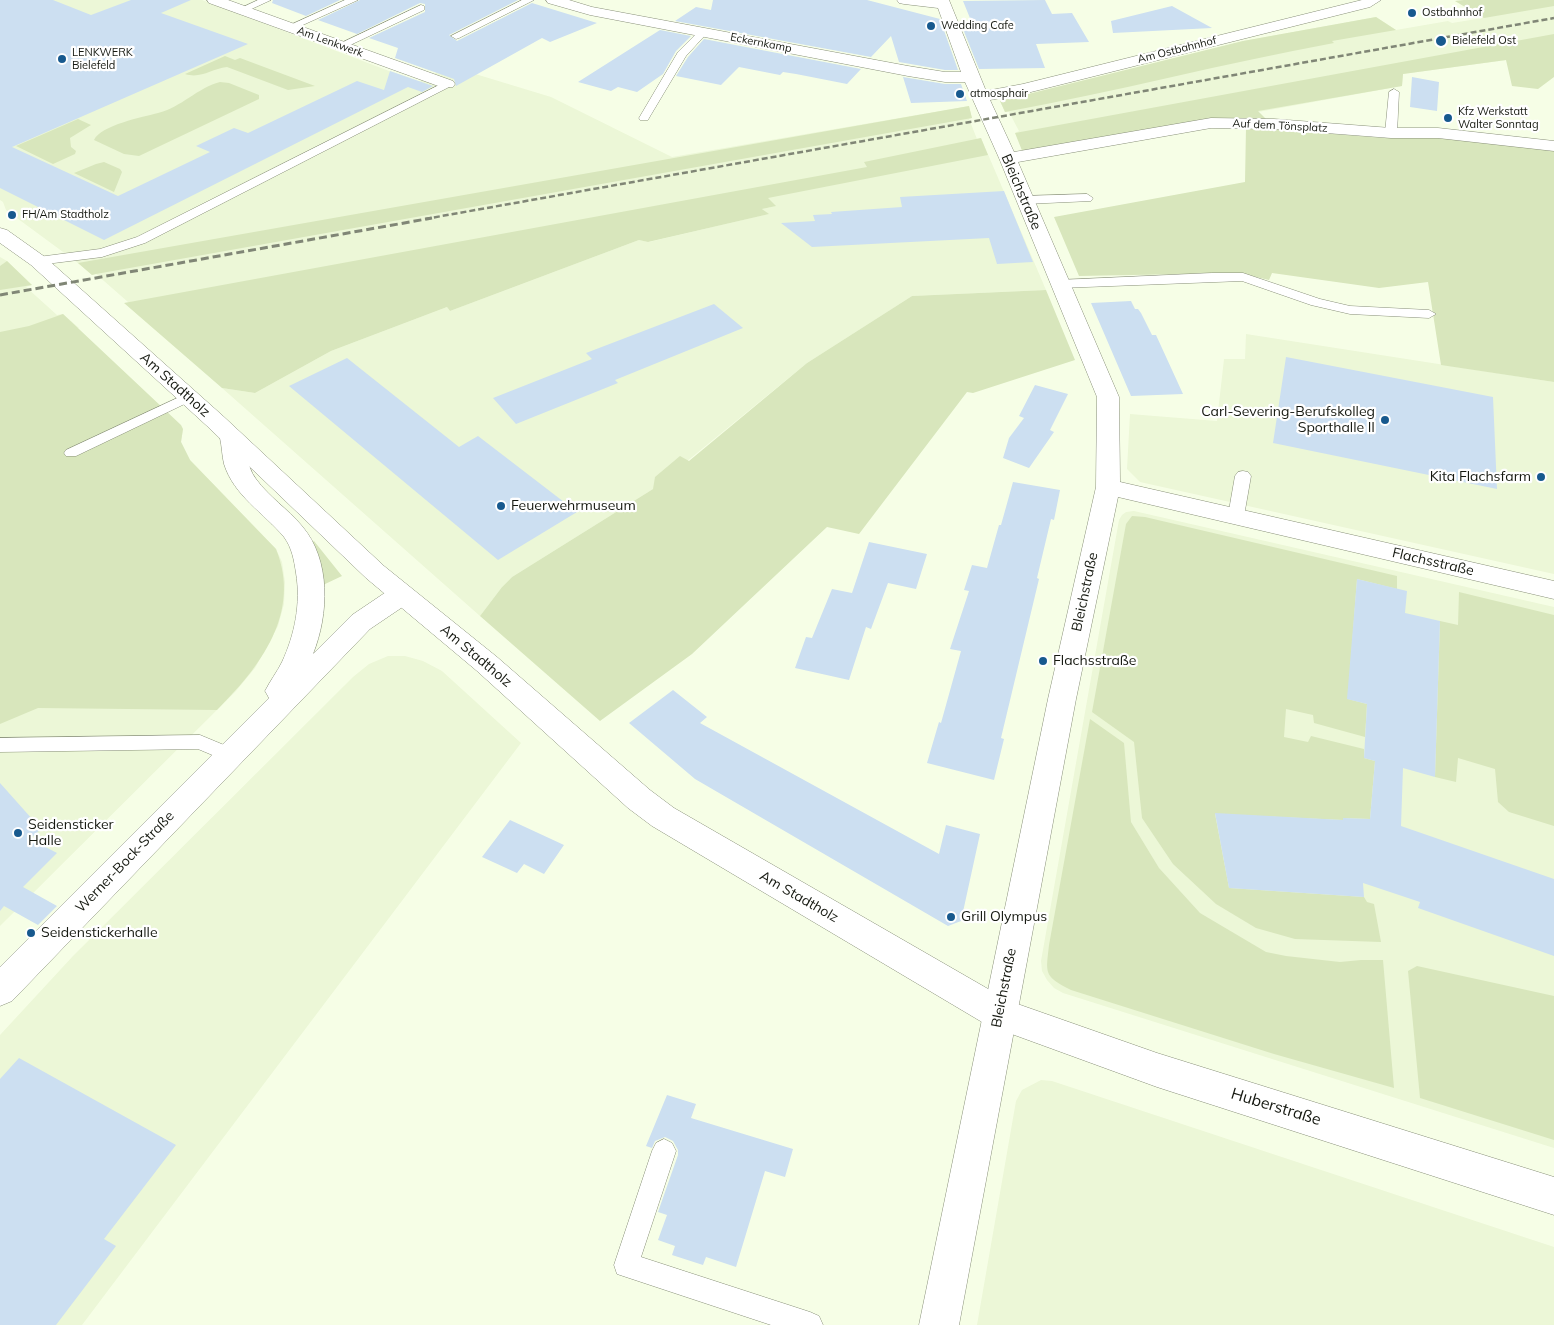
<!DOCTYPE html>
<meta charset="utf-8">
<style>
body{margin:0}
canvas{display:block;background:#f6fee6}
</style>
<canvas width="1554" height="1325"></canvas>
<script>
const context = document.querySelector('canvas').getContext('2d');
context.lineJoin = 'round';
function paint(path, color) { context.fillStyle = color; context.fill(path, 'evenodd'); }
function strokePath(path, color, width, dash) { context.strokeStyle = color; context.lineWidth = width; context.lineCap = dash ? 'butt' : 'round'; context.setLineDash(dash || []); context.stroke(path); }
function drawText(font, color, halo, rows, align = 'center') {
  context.font = font + ' Mulish,sans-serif'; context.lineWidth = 4.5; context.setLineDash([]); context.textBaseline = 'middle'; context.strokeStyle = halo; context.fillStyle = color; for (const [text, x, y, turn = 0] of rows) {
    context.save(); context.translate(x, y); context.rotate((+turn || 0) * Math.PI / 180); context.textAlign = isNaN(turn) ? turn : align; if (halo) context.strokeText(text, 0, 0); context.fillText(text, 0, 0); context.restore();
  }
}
const built = new Path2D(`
 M0,0H202L418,82L449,66L551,97L672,157L969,106L972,118L969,119L977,139L981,138L1046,290L912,296L807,363L653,489L512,577L502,587L480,616L222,388L255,393L331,351L447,307L450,311L639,240L649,242L768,214L762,209L775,206L124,303L128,302L96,274L92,275L78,263L6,210L3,202L0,200Z
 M1464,0H1554V50L1507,60L1403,74L1402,86L1258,112L1015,133L1019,131L1009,112H1005L1000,101L1243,41L1376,17L1396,30L1448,21L1452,23L1483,18L1455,1Z
 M0,257L7,261L32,285L26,287L57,315L63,314L79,328L0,351Z
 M1246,334L1554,382V574L1140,482L1127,469L1130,414L1217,421L1224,359H1245Z
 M183,429L181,442L190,460L276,549L282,562L285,582L284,604L278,626L255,668L236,691L0,926V579Z
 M1134,511L1554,607V1148L1063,993L1054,988L1047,980L1042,971L1041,961L1119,520L1122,515L1126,512Z
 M388,656H405L423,661L442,671L521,743L82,1325H0V1035L73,956L353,677L369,664Z
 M1041,1080L1052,1081L1554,1247V1325H977L1016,1101L1022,1090Z`);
const green = new Path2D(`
 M1464,0H1554V6L1484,18L1455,1Z
 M1376,17L1396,30L1332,41L1334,43C1224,63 1116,92 1005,112L1000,101L1243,41Z
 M1554,34V77L1538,89L1512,86L1506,60L1403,74L1402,86L1258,111L1267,120L1023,153L1015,133Z
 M225,56L235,60L240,58L315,86L288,90L227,67C211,69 201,79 185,74Z
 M220,82L229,83L259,95V99L139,156L124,154L94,140C101,125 143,117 158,113C182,107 197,88 220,82Z
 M969,106L972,118L96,274L92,275L78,263Z
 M78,119L91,125L70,138L71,147L76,151L75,154L53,164L16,146Z
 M1246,127L1383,138L1438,136L1554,150V382L1441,365L1428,282L1379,288L1272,273L1269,280L1239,273L1079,276L1054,217L1245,182Z
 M981,138L988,155L768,198L776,206L762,209L769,214L648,242L639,240L450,311L447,307L331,351L255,393L222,388L124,303L867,167L864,162Z
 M104,162L120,169L122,172L114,192L74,173L96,164Z
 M7,261L32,285L0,290V266Z
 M1046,290L1075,360L973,393L967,392L859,534L827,527L692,654L600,721L480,616L502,587L512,577L653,489L655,477L680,456L689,461L807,363L912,296Z
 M63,314L181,425L183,429L181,442L190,460L276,549C302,613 260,667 217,710L38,708L0,724V332L29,326Z
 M1132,516L1145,517L1397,576V589L1357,579L1348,699L1367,704L1365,737L1314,723L1313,715L1286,709L1284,737L1308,742L1311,736L1364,749V758L1375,761L1370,819L1343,818V820L1215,814L1229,888L1364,897L1367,902L1374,904L1381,942L1295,939L1256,928L1216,904L1173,864L1142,818L1134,742L1092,712L1126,524Z
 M314,541L342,576L323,585L310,543Z
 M1459,592L1554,615V826L1509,812L1498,802L1495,769L1458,758L1456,782L1435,777L1440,621L1458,625Z
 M1090,719L1124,743L1131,822L1159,868L1200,913L1266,952L1286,956L1340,962L1361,960H1383L1394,1088L1274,1054L1071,990C1043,976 1046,973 1049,945Z
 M1417,966L1554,996V1140L1420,1098L1408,971Z`);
const building = new Path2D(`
 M0,0H53L91,15L131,0H191L161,13L248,44L12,147L118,196L210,152L196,146L234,128L248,133L357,81L384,90L390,71L433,86L422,92L408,87L104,240L0,188Z
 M273,0H340L306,16L272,3Z
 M360,0H518L449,35L457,41L532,3L597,23L550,42L542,38L456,86L454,79L395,58L398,48L369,38L425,12V4L420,3L357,34L318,20Z
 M713,0H867L940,19L958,70H945L899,62L891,36L871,57L675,21L696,7L711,10Z
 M1045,0L1052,14L1072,13L1089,42L1036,44L1045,68L979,69L961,24L974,28L963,1Z
 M1172,6L1212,28L1113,33L1111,21Z
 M660,30L691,36L676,51L663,74L637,92L618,87L611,91L578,82Z
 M704,39L861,69L847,84L796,74L783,72L780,75L739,67L721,85L676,76L688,57Z
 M903,77L945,84H961L967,101L911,103Z
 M1412,77L1439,82L1437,111L1410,107Z
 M1004,191L1033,262L997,264L989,238L812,247L781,223L815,221L813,215L832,214L831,212L902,207L900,197Z
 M1131,301L1135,309H1138L1141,313L1152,335H1156L1183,394L1131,396L1091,303Z
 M714,304L743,328L615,380L618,383L516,424L493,398L592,359L586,353Z
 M1286,357L1493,397L1497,489L1273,443Z
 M347,358L459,447L478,436L577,512L498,560L289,386Z
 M1035,385L1068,394L1050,430L1054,432L1029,468L1003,458L1009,438L1024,418L1019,416Z
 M1013,482L1060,490L1054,520L1051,519L1037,578L1039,579L1001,738L1004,739L994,780L927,763L939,722L941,723L961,651L950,649L969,591L964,590L972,565L987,568L999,525H1001Z
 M869,542L927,554L916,589L888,583L871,629L866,627L849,680L795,668L806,637L812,638L832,589L852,593Z
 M1357,579L1407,591L1405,613L1440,621L1435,777L1403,768L1401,826L1554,879V956L1418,908L1420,902L1363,883L1364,897L1229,888L1215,813L1343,820V818L1370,819L1375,761L1364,758L1367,704L1347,699Z
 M673,690L707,717L700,723L939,854L946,825L980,834L961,921L948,926L695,779L629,723Z
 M0,783L41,829L30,839L57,853L23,887L57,906L38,925L4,906L0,911Z
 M510,820L564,845L544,874L524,864L517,873L482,857Z
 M19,1058L176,1145L104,1239L116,1246L56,1325H0V1079Z
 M667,1095L696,1104L691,1118L793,1149L785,1177L765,1171L736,1267L706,1257L703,1265L672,1255L675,1246L658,1240L667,1215L658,1212L678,1155V1150L673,1141L665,1137L655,1141L652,1148L646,1146Z`);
const service = new Path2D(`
 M258,0H271L245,12H239L237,10Z
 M345,0H358L294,29H288L286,27Z
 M522,0H534L459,38L456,39L451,36Z
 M421,5L424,6V10L344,48H336L335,46Z
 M703,29L708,32L686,56L649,118L648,120H640L639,118L678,52L700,30Z
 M447,81L451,82L452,84L451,86L145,243L102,257L38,265L32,261L38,257L100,249L137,237Z
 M1394,89L1399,92L1397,133L1391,136L1385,133L1389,92Z
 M1087,194L1093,198L1091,201L1025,204L1019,200L1025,196Z
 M1212,273H1243L1320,299L1350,306L1429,310L1436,314L1429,318L1350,314L1311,305L1242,281L1060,288L1054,284L1060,280Z
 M188,393L193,394L195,397L193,400L76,456H66L64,453L66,450Z
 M1243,471L1248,472L1251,476L1244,516L1242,520L1236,521L1230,520L1228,516L1235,476L1238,472Z
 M200,735L236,750L238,755L236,760L229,762L198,749L0,752V738Z
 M664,1139L672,1143L676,1151L641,1257L810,1312L819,1316L823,1325H771L617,1274L614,1265L652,1151L656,1143Z`);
const minor = new Path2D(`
 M207,0H228L453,81L455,84L453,87H441L209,3Z
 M546,0H569L592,7L908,66L945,72H961L938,8L904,4L899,3L897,0H949L986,91L1023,84L1362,0H1381L1370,7L1023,94L990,100L1014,152L1211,118L1274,119L1391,128H1438L1554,141V151L1438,138H1391L1274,129L1211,128L1018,162L1119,397L1120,482L1554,581V599L1118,497L1076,699L959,1325H919L1048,699L1096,487L1097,397L999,158L965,82H945L908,76L590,15L548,3Z
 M232,431L240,433C249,447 245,465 256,479C269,497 288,509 302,526C331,560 329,614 313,654L352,615L392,588L401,586L410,588L414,595L410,602L370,629L12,1001L0,1006V967L269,698L265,691C270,681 277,672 282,662C295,634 301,603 296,573C294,560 292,548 284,537C264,513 234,496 224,464C222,456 222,447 220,438L224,433Z`);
const secondary = new Path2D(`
 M0,228L7,230L45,257L223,416L384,566L497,657L650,790L674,808L1009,1001L1157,1053L1554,1177V1215L1157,1087L987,1025L652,826L628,808L477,671L366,578L207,426L31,265L0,243Z`);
const railFar1 = new Path2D(`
 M425,219L1554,18`);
const rail = new Path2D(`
 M0,295L432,218`);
const markers = [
 [1412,13,5,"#17598e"],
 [931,26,5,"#17598e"],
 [1441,41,6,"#17598e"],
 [62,59,5,"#17598e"],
 [960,94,5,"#17598e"],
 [1448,118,5,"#17598e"],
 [12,215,5,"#17598e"],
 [1385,420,5,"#17598e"],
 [1541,477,5,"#17598e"],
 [501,506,5,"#17598e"],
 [1043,661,5,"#17598e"],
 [18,833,5,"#17598e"],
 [951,917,5,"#17598e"],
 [31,933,5,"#17598e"]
];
const farPoinames = [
 ["Ostbahnhof",1422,13],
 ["Wedding Cafe",941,26],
 ["Bielefeld Ost",1452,41],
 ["LENKWERK",72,53],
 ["Bielefeld",72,66],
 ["atmosphair",970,94],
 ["Kfz Werkstatt",1458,112],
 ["Walter Sonntag",1458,125],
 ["FH/Am Stadtholz",22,215]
];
const farStreetnames = [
 ["Am Lenkwerk",330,42,20],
 ["Eckernkamp",761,43,11],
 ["Am Ostbahnhof",1177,50,-14],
 ["Auf dem Tönsplatz",1280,126,3]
];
const streetNames = [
 ["Bleichstraße",1021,192,67],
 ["Am Stadtholz",175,385,42],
 ["Flachsstraße",1433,562,13],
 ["Bleichstraße",1085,592,-78],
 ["Am Stadtholz",476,656,40],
 ["Werner-Bock-Straße",125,862,-46],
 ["Am Stadtholz",799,897,30],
 ["Bleichstraße",1004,988,-79]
];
const poiNames = [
 ["Carl-Severing-Berufskolleg",1375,412,"right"],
 ["Sporthalle II",1375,428,"right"],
 ["Kita Flachsfarm",1531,477,"right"],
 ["Feuerwehrmuseum",511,506],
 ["Flachsstraße",1053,661],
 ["Seidensticker",28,825],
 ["Halle",28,841],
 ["Grill Olympus",961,917],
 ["Seidenstickerhalle",41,933]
];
const nearStreetnames = [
 ["Huberstraße",1276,1107,17]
];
paint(built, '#ecf7d7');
paint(green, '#d8e6bc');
paint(building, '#ccdff1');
strokePath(service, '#89907a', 1);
strokePath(minor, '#89907a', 1);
strokePath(secondary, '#89907a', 1);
paint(service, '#fff');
paint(minor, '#fff');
paint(secondary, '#fff');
strokePath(railFar1, '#808676', 2.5, [6, 3]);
strokePath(rail, '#808676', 3, [8, 4]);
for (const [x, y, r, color] of markers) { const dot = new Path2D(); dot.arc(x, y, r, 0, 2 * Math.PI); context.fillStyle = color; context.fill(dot); strokePath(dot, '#fff', 2); }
drawText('11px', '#151810', '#fff', farPoinames, 'left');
drawText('11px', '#151810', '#fff', farStreetnames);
drawText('14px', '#151810', '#fff', streetNames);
drawText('14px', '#151810', '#fff', poiNames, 'left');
drawText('16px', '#151810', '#fff', nearStreetnames);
</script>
